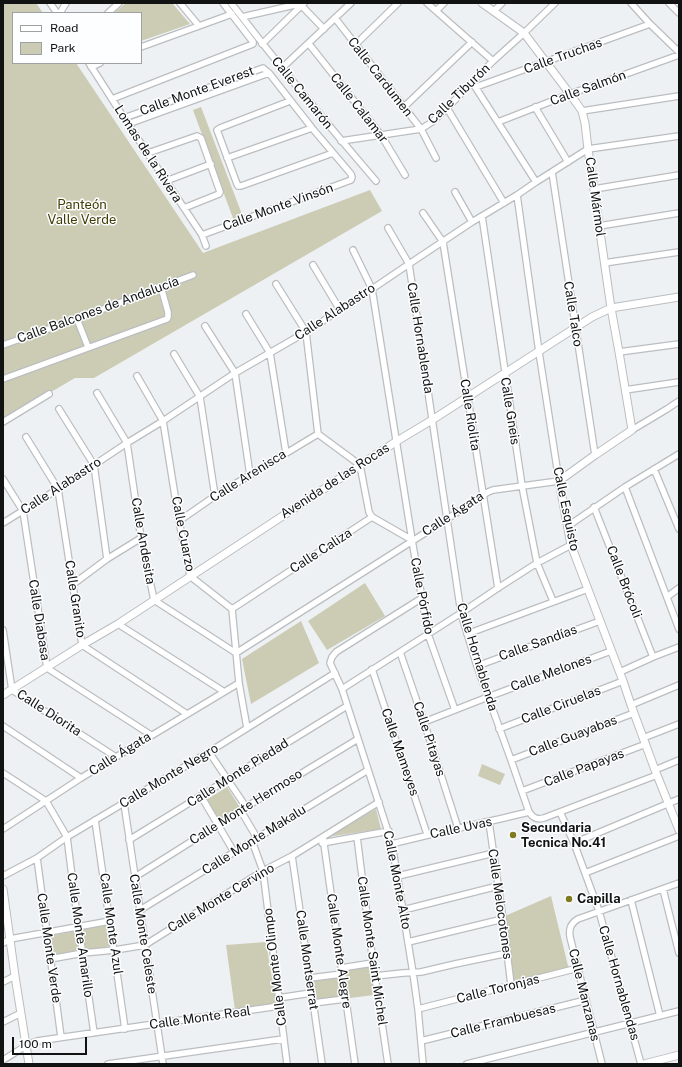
<!DOCTYPE html>
<meta charset="utf-8">
<style>
body{margin:0}
#map{position:relative;width:682px;height:1067px;overflow:hidden;background:#eef1f3;font-family:"Public Sans",sans-serif}
canvas{display:block}
.frame{position:absolute;inset:0;border:4px solid #111212;pointer-events:none}
.legend{position:absolute;left:12px;top:12px;width:130px;height:52px;box-sizing:border-box;background:#fdfeff;border:1px solid #9fa0a0;margin:0;padding:5px 7px;list-style:none;font-size:12px;color:#111212}
.legend li{display:flex;align-items:center;gap:8px;height:20px}
.legend b{width:20px;border:1px solid #9fa0a0}
.scale{position:absolute;left:12px;top:1037px;width:75px;height:18px;box-sizing:border-box;border:2px solid #111212;border-top:0;padding-left:5px;font-size:12px;line-height:14px;white-space:nowrap;color:#111212;-webkit-text-stroke:3px #fdfeff;paint-order:stroke}
</style>
<div id="map">
<canvas width="682" height="1067"></canvas>
<div class="frame"></div>
<ul class="legend">
<li><b style="height:5px;background:#fff"></b>Road</li>
<li><b style="height:11px;background:#cccbb4"></b>Park</li>
</ul>
<div class="scale">100 m</div>
</div>
<script>
const context = document.querySelector('canvas').getContext('2d');
context.lineJoin = 'round';
function paint(path, color) { context.fillStyle = color; context.fill(path, 'evenodd'); }
function strokePath(path, color, width, dash) { context.strokeStyle = color; context.lineWidth = width; context.lineCap = dash ? 'butt' : 'round'; context.setLineDash(dash || []); context.stroke(path); }
function drawText(font, color, halo, rows, align = 'center') {
  context.font = font + ' "Public Sans",sans-serif'; context.lineWidth = 3; context.setLineDash([]); context.textBaseline = 'middle'; context.strokeStyle = halo; context.fillStyle = color; for (const [text, x, y, turn = 0] of rows) {
    context.save(); context.translate(x, y); context.rotate((+turn || 0) * Math.PI / 180); context.textAlign = isNaN(turn) ? turn : align; if (halo) context.strokeText(text, 0, 0); context.fillText(text, 0, 0); context.restore();
  }
}
const green = new Path2D(`
 M3,3H36L43,13H13V63H76L203,253L370,190L382,211L94,378H75L3,420Z
 M126,3H172L190,24L141,41V13H114Z
 M201,107L243,217L234,221L193,110Z
 M365,583L385,616L327,650L308,621Z
 M301,621L319,663L251,704L242,659Z
 M482,764L505,774L500,785L478,776Z
 M227,787L241,809L219,822L206,800Z
 M376,809L381,829L327,837Z
 M551,896L569,970L514,980L505,916Z
 M108,925L112,946L86,950L82,929Z
 M76,931L78,953L53,957L49,936Z
 M266,942L276,1003L235,1010L226,945Z
 M371,966L374,995L350,998L346,970Z
 M339,977L341,997L315,1000L313,980Z`);
const minor = new Path2D(`
 M50,3L57,13
 M180,3L199,26
 M231,3C278,64 326,123 376,181
 M299,3L324,29
 M427,3L493,61
 M631,3L650,24L679,52
 M669,3L679,13
 M436,11L444,3
 M494,11L502,3
 M60,13L66,3
 M108,13L119,3
 M242,17L299,4
 M335,18L421,129L436,158
 M262,44L304,3
 M309,44L381,135L405,175
 M355,45L398,3
 M141,47L232,14
 M89,63L124,118L202,235L206,246
 M91,67L100,63
 M282,68L351,3
 M474,85L536,182
 M476,87L650,24
 M112,99L253,44V42L223,3
 M290,101L220,128L217,130L237,184L238,186H241L333,153
 M404,107L472,42
 M535,107L568,162
 M447,108L504,203
 M582,111L679,96
 M124,118L263,68L269,73L312,128L351,174L352,177L351,180L202,235
 M498,122L570,94L679,55
 M128,124L269,73
 M341,141L421,129L432,122L447,108L493,61L524,33L555,3
 M148,153L197,136L201,138L220,192L219,194L184,208
 M227,158L312,128
 M552,172L595,455
 M166,181L211,164
 M594,189L679,175
 M455,192L472,222
 M423,213L443,242L498,588
 M482,216L522,486L537,563L553,601
 M599,226L679,213
 M388,228L409,264L461,613L477,666L511,760L529,812C533,818 537,820 544,818L657,775
 M353,250L372,289L412,540L428,634L455,710
 M604,263L679,252
 M313,265L340,310
 M276,284L306,332L318,434L360,465L369,512L372,517
 M246,314L270,353L286,453
 M77,319L88,347
 M205,326L235,373L250,475
 M3,345L77,319L193,275
 M619,352L679,344
 M174,354L200,397L215,496
 M137,376L163,421L179,521L190,576L232,609L239,683L247,728
 M3,379L167,319L168,317V312L161,287
 M625,390L679,382
 M97,393L127,443L141,538L154,600L236,653L447,519L488,492L493,490L559,481L539,352L517,195
 M59,409L94,465L107,559
 M3,422L49,394
 M632,430L667,409L679,401
 M26,437L58,489L82,645L187,714
 M654,469L679,529
 M3,479L23,511L47,668L151,735
 M625,487L679,629
 M594,507L653,657
 M372,517L412,540
 M179,521L215,496L318,434
 M3,523L58,489L127,443L163,421L235,373L306,332L372,289L409,264L472,222L517,195L536,182L588,149L679,136
 M568,526L625,487L679,454
 M72,585L107,559L141,538
 M667,597L679,588
 M422,598L336,652L332,657L330,663L342,689L392,844L413,973L418,1009L423,1064
 M232,609L372,517
 M118,624L223,691
 M3,630L12,690L116,757
 M467,634L588,589
 M400,652L424,722L458,828
 M477,666L600,621
 M372,669L427,834
 M620,672L653,657L679,647
 M342,689L461,613L498,588L537,563L571,545
 M631,705L679,685
 M424,722L488,697L611,651
 M3,726L81,778
 M499,729L623,681
 M643,738L679,724
 M209,752L246,807
 M511,760L634,713
 M655,770L679,760
 M3,773L46,801L67,837L76,908L94,1033
 M522,791L646,744
 M201,796L234,852
 M124,803L163,1064
 M241,811L257,838
 M560,812L574,843L599,911L641,1064
 M95,820L125,1029
 M489,822L503,919L511,985
 M3,829L81,778L239,683
 M323,837L355,1064
 M357,837L373,963L388,1064
 M129,840L347,706
 M252,841L263,871L287,1064
 M322,843L389,831
 M574,843L679,799
 M392,844C438,832 484,823 529,812
 M292,856L322,1064
 M37,858L61,1037
 M585,873L679,836
 M3,876L37,858L67,837L209,752L335,673
 M398,876L494,853
 M135,877L246,807L358,739
 M663,889L679,953
 M631,900L660,1016
 M140,910L368,770
 M403,910L498,886
 M408,942L503,919
 M3,943L10,939L110,921
 M50,959L83,953L115,950L145,945L263,871L292,856L379,802
 M341,968L373,963
 M375,976L403,973L421,972L455,964L508,953
 M310,978L342,974
 M3,982L15,976
 M278,998L311,993
 M313,1003L345,999
 M418,1009L578,968
 M3,1022L21,1013
 M421,1041L586,1000
 M3,1060C14,1054 26,1044 37,1041L279,1006
 M108,1064L283,1039
 M467,1064L679,1011
 M602,1064L570,937C569,929 570,924 578,919L679,883`);
const tertiary = new Path2D(`
 M482,3L524,33L570,94L582,111L585,123L588,149L611,308L619,352L632,430L595,455L559,481L571,545L623,681L631,705L655,770L679,830
 M3,695L82,645L118,624L397,441L432,420L592,317L611,308L679,297
 M3,889L15,976L29,1064`);
const secondary = new Path2D(`
 M644,1064L679,1055`);
const markers = [
 [513,835,4,"#807b21"],
 [569,899,4,"#807b21"]
];
const streetNames = [
 ["Calle Truchas",563,56,-20],
 ["Calle Cardumen",380,77,52],
 ["Calle Salmón",588,88,-20],
 ["Calle Monte Everest",197,91,-20],
 ["Calle Camarón",302,93,51],
 ["Calle Tiburón",459,94,-44],
 ["Calle Calamar",359,108,52],
 ["Lomas de la Rivera",148,154,57],
 ["Calle Mármol",595,197,82],
 ["Calle Monte Vinsón",278,207,-20],
 ["Calle Balcones de Andalucía",98,310,-20],
 ["Calle Alabastro",335,312,-33],
 ["Calle Talco",573,314,81],
 ["Calle Hornablenda",420,338,81],
 ["Calle Gneis",510,411,81],
 ["Calle Riolita",470,415,81],
 ["Calle Arenisca",248,476,-32],
 ["Avenida de las Rocas",335,481,-33],
 ["Calle Alabastro",61,486,-33],
 ["Calle Esquisto",566,509,78],
 ["Calle Ágata",453,514,-33],
 ["Calle Cuarzo",183,534,79],
 ["Calle Andesita",143,541,80],
 ["Calle Caliza",321,551,-33],
 ["Calle Brócoli",624,582,69],
 ["Calle Pórfido",422,596,79],
 ["Calle Granito",75,599,81],
 ["Calle Diabasa",39,620,81],
 ["Calle Sandías",538,643,-20],
 ["Calle Hornablenda",477,657,73],
 ["Calle Melones",551,673,-20],
 ["Calle Ciruelas",561,705,-21],
 ["Calle Diorita",49,713,33],
 ["Calle Guayabas",573,736,-21],
 ["Calle Pitayas",429,739,72],
 ["Calle Mameyes",400,752,71],
 ["Calle Ágata",120,754,-32],
 ["Calle Papayas",584,768,-21],
 ["Calle Monte Piedad",238,773,-32],
 ["Calle Monte Negro",169,776,-31],
 ["Calle Monte Hermoso",246,807,-32],
 ["Calle Uvas",461,828,-12],
 ["Calle Monte Makalu",254,840,-32],
 ["Calle Monte Alto",397,880,79],
 ["Calle Monte Cervino",221,898,-31],
 ["Calle Melocotones",500,904,82],
 ["Calle Monte Azul",111,924,82],
 ["Calle Monte Celeste",143,934,81],
 ["Calle Monte Amarillo",80,935,82],
 ["Calle Monte Verde",49,948,82],
 ["Calle Monte Alegre",339,951,82],
 ["Calle Monte Saint Michel",372,951,82],
 ["Calle Montserrat",307,960,82],
 ["Calle Monte Olimpo",275,967,-97],
 ["Calle Hornablendas",619,983,74],
 ["Calle Toronjas",498,989,-14],
 ["Calle Manzanas",584,995,76],
 ["Calle Monte Real",200,1018,-8],
 ["Calle Frambuesas",503,1021,-14]
];
const parkNames = [
 ["Panteón",82,205],
 ["Valle Verde",82,220]
];
const poiNames = [
 ["Secundaria",521,828],
 ["Tecnica No.41",521,843],
 ["Capilla",577,899]
];
paint(green, '#cccbb4');
strokePath(minor, '#bbbec0', 8);
strokePath(tertiary, '#bbbec0', 9);
strokePath(secondary, '#bbbec0', 9);
strokePath(minor, '#fff', 5.5);
strokePath(tertiary, '#fff', 7);
strokePath(secondary, '#fff', 7);
for (const [x, y, r, color] of markers) { const dot = new Path2D(); dot.arc(x, y, r, 0, 2 * Math.PI); context.fillStyle = color; context.fill(dot); strokePath(dot, '#fdfeff', 1.5); }
drawText('13px', '#111212', '#fdfeff', streetNames);
drawText('13px', '#403c03', '#fdfeff', parkNames);
drawText('bold 13px', '#111212', '#fdfeff', poiNames, 'left');
</script>
